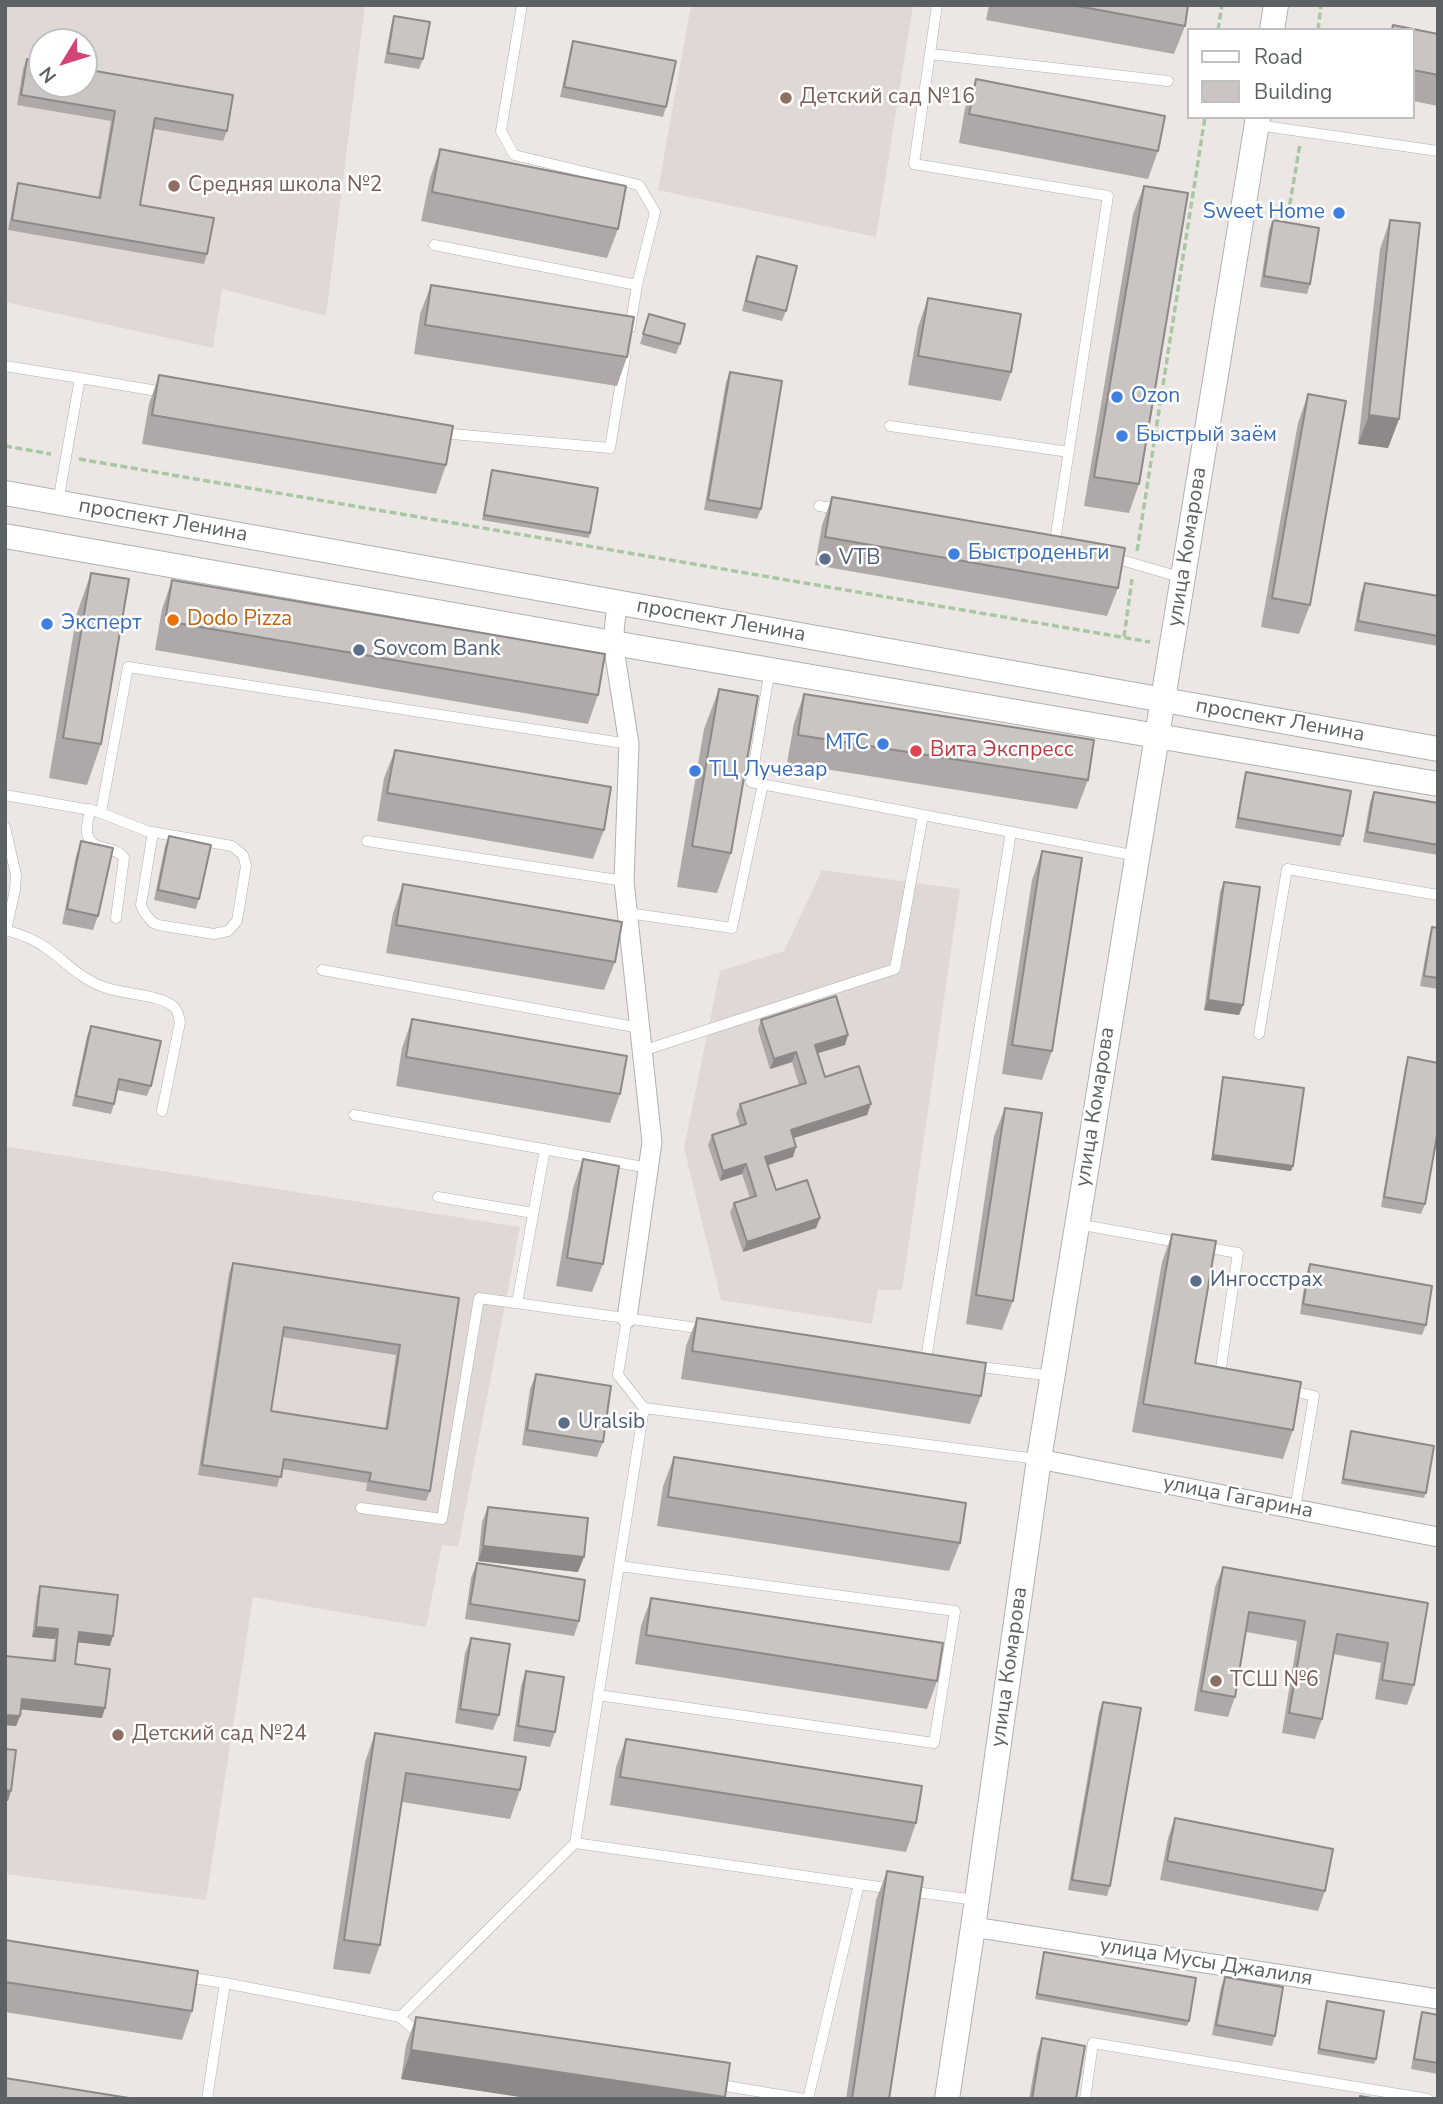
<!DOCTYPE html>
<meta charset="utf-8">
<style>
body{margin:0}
#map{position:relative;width:1443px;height:2104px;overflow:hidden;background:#ece7e4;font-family:"Nunito Sans",sans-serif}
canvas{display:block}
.frame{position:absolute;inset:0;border:7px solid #5c6263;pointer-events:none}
.legend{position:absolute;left:1187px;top:28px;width:228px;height:91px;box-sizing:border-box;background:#fff;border:2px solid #bec0c1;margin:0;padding:9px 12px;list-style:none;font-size:21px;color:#5c6263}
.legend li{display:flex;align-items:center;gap:14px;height:35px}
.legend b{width:35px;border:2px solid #bec0c1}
.north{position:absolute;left:28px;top:28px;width:70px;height:70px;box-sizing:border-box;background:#fff;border:2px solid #bec0c1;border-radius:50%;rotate:232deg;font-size:19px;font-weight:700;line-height:28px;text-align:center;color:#5c6263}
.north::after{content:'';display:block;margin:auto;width:24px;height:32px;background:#d24475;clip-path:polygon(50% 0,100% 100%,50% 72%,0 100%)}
</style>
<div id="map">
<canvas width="1443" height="2104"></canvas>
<div class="frame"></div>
<ul class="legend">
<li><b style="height:9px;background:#fff"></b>Road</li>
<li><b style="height:19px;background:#cac4c3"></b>Building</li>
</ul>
<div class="north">N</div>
</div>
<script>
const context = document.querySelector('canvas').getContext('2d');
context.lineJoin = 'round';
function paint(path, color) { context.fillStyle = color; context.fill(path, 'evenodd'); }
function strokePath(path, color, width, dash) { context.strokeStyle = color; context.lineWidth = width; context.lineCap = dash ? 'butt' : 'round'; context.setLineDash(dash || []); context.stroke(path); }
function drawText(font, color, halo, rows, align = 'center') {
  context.font = font + ' "Nunito Sans",sans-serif'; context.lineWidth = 5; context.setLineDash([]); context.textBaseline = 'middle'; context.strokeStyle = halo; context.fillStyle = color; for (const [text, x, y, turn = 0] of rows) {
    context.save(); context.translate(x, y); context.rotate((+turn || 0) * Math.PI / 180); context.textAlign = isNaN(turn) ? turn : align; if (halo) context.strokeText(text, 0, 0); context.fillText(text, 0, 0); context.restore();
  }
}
const education = new Path2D(`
 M5,5H365L326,316L222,289L213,348L5,302ZM42,42H84V84H42Z
 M691,5H913L876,237L658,190Z
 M822,870L960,889L902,1290H878L872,1324L721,1300L684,1148L720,971L784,951Z
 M8,1147L520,1227L458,1547L442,1545L426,1627L253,1597L206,1900L5,1874V1158Z`);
const path = new Path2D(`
 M1218,30L1222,5
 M1318,30L1321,5
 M1288,215L1300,144
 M5,446L51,454
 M79,459L1150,642
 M1137,551L1205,117
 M1124,637L1132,579`);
const service = new Path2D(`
 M522,5L501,131L514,155L639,185L655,212L637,285L630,328
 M937,5L914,164L1108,196L1055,541L1063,544
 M930,54L1168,81
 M1257,125L1438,151
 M434,245L637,285
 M5,366L80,378L58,502
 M80,378L163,392
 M890,426L1069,452
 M441,433L610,448L625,357
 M819,506L840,509
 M1111,557L1183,578
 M770,669L751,782L1137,856
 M5,795L96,811L147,831L232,846L243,855L246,866L237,921L228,931L214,934L158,925L152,922L144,912L141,905L153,832
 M90,809C89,817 86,826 87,833C90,852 115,844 124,858L116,918
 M101,812L128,667L629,744
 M5,827L16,875L15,890L6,930
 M367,841L624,881
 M628,913L732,928L763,784
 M5,930C21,934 36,940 49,950C68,964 83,981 107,988C124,994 162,995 174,1007C178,1011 179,1017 180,1022L162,1111
 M322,970L640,1028
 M1259,1034L1287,869L1438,895
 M642,1051L895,969L923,815
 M354,1115L649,1168
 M438,1197L533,1213
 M1077,1224L1183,1243
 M1204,1247L1238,1253L1220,1374L1227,1375
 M517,1303L545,1149
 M627,1318L618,1375L644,1408L1037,1459
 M926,1359L1011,832
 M973,1366L1052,1376
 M1289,1390L1314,1396L1295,1509
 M361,1508L442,1519L479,1298L705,1329
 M598,1695L934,1743L955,1611L619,1566
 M575,1843L859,1884
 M908,1891L976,1900
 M186,1977L225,1983L207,2099
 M225,1983L400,2017L575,1843L644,1408
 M400,2017L420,2035
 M714,2084L804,2099
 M808,2099L859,1884L893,1889
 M1085,2099L1093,2043L1428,2099`);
const minor = new Path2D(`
 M617,602L613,643L629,744L624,881L652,1142L627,1318
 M1039,1459L1438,1537
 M973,1927L1438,1999`);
const tertiary = new Path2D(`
 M1272,30L1276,5
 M5,493L1438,749
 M5,536L613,643L1438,784
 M947,2099L973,1927L1039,1459L1258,117`);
const wall = new Path2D(`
 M989,5H1188L1185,26L1174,54L986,20Z
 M394,16L423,59L419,69L384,63L391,26Z
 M1393,25L1438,34V106L1413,101V30H1391Z
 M573,41L666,107L663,117L560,97L570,51Z
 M27,59L227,131L223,141L154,129L140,205L207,254L204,264L8,230L15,193L18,183L98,198L111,121L17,105L23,69Z
 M976,79L1158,151L1148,179L959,143L965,108Z
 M440,149L618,229L607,258L421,221L430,178Z
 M1144,186L1139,484L1129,513L1084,506L1133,214Z
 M1273,220L1310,284L1307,294L1260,287L1269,230Z
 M1390,220L1399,419L1388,448L1358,444L1380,249Z
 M757,256L786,311L782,321L742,311L753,266Z
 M431,285L627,357L617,386L414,354L420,314Z
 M928,298L1011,372L1001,401L908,385L918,327Z
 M649,314L680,344L676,354L640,344Z
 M730,372L761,509L757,519L704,510L726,382Z
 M159,375L446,465L436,494L142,444L149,404Z
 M1308,394L1310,605L1299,634L1261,627L1298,423Z
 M492,470L590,533L589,538L482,520Z
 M832,497L1118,588L1107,616L815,565L822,525Z
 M91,573L101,744L87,785L49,778L77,613Z
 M172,580L598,695L588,724L155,650L162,609Z
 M1365,583L1438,596V646L1354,631L1361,593Z
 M719,689L731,853L717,893L677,887L704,729Z
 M804,694L1088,780L1077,809L787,763L794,723Z
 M395,750L604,830L593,859L377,821L384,778Z
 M1246,772L1343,836L1340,846L1235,828L1243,782Z
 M1374,792L1438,803V855L1363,842L1370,802Z
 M169,836L199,899L196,909L154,900L165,846Z
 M81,841L98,916L93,930L62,924L76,856Z
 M1042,851L1052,1051L1042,1080L1002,1074L1032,880Z
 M1224,882L1243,1005L1239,1015L1204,1010L1220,892Z
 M403,884L615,962L604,990L386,953L393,913Z
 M1432,927L1438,928V989L1420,986L1429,937Z
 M412,1019L620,1094L610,1123L396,1086L402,1048Z
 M761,1020L845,1045L818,1053L825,1077L871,1104L867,1115L794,1138L793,1157L768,1165L776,1190L820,1218L816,1228L743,1252L730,1213L734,1203L750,1198L742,1174L720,1181L708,1145L712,1135L740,1126L736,1114L740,1104L799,1085L792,1062L770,1069L758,1030Z
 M91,1026L151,1086L147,1096L117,1090L114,1104L111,1114L72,1106L87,1036Z
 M1408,1057L1425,1204L1421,1214L1381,1207L1405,1067Z
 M1223,1077L1293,1166L1291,1171L1211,1160L1222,1082Z
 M1005,1108L1013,1301L1002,1330L966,1324L994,1136Z
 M583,1159L603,1264L592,1292L556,1286L573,1188Z
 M1172,1234L1195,1363L1293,1430L1283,1459L1132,1432L1162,1262Z
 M233,1263L459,1298L430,1491L426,1501L366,1491L367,1483L282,1469L277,1487L198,1475L229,1273ZM282,1337L396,1355L385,1429L271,1411Z
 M1310,1264L1426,1325L1422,1335L1300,1314L1306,1274Z
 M697,1318L981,1396L970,1424L681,1379L686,1346Z
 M536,1374L603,1442L597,1457L522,1445L530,1389Z
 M1351,1431L1426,1493L1424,1498L1341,1484Z
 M674,1457L960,1543L949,1571L657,1526L663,1486Z
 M488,1507L578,1572L478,1561L482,1522Z
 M477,1563L579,1621L574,1636L465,1619L471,1578Z
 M1223,1567L1428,1603L1414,1685L1407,1705L1375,1699L1381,1663L1333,1654L1322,1719L1315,1739L1282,1733L1297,1641L1246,1632L1235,1697L1228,1717L1194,1711L1215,1587Z
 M40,1586L110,1646L78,1642L75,1664L102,1718L20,1709V1716L16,1726L5,1725L52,1661L55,1639L32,1637L37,1596Z
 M651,1598L937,1681L927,1709L635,1664L641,1626Z
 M471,1638L499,1715L493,1730L455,1723L465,1653Z
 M526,1671L555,1732L550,1747L513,1741L521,1686Z
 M1103,1702L1110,1886L1107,1896L1068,1890L1099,1712Z
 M375,1733L520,1790L510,1819L402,1802L380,1945L370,1974L333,1969L365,1762Z
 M626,1739L916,1823L906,1852L610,1805L616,1767Z
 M1175,1818L1325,1891L1318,1911L1160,1880L1168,1838Z
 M887,1871L889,2099H846L876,1900Z
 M5,1940L192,2011L182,2040L5,2012Z
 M1044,1952L1189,2021L1187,2026L1035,1999Z
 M1225,1977L1275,2036L1272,2046L1212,2035L1221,1987Z
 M1327,2001L1376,2059L1374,2064L1317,2054Z
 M1422,2012L1438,2015V2074L1411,2069L1419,2022Z
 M416,2017L725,2097V2099H534L401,2079L406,2045Z
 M1042,2038L1076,2099H1029L1037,2053Z`);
const shadedWall = new Path2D(`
 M1369,415L1399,419L1388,448L1358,444Z
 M1208,1000L1243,1005L1239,1015L1204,1010Z
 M848,1035L845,1045L812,1055L815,1045Z
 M796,1052L792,1062L770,1069L774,1059Z
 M871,1104L867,1115L787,1140L791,1130Z
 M796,1147L793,1157L762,1167L765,1157Z
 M1213,1155L1293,1166L1291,1171L1211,1160Z
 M746,1164L742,1174L720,1181L723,1171Z
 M820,1218L816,1228L743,1252L747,1242Z
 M483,1546L584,1557L578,1572L478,1561Z
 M36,1627L58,1629L55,1639L32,1637Z
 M79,1632L113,1636L110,1646L75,1642Z
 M22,1699L105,1708L102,1718L18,1709Z
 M5,1715L20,1716L16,1726L5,1725Z
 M5,1790L11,1791L8,1801L5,1800Z
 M411,2050L725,2097V2099H534L401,2079Z`);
const building = new Path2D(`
 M1072,5H1188L1185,26Z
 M394,16L430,22L423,59L388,53Z
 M1393,25L1438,34V75L1413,70V30H1392Z
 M573,41L676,61L666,107L564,87Z
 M27,59L42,62V84H84V69L233,95L227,131L155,118L140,205L214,218L207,254L12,220L18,183L100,198L115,111L21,95Z
 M976,79L1165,116L1158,151L969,114Z
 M440,149L626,186L618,229L432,192Z
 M1144,186L1188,193L1139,484L1094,477Z
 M1273,220L1319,228L1310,284L1264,276Z
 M1390,220L1420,223L1399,419L1369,415Z
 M757,256L797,266L786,311L746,301Z
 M431,285L634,317L627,357L425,325Z
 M928,298L1021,314L1011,372L918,356Z
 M649,314L685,324L680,344L643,334Z
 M730,372L782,381L761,509L708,500Z
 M159,375L453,426L446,465L152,415Z
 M1308,394L1346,401L1310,605L1272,598Z
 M492,470L598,488L590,533L484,515Z
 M832,497L1125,548L1118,588L825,537Z
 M91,573L129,579L101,744L63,738Z
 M172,580L605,654L598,695L165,621Z
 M1365,583L1438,596V636L1358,621Z
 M719,689L758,696L731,853L692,846Z
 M804,694L1094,740L1088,780L798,735Z
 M395,750L611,787L604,830L387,793Z
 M1246,772L1351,791L1343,836L1238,818Z
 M1374,792L1438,803V845L1367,832Z
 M169,836L211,845L199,899L158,890Z
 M81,841L113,848L98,916L67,909Z
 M1042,851L1082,858L1052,1051L1012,1045Z
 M1224,882L1260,887L1243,1005L1208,1000Z
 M403,884L622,922L615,962L396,925Z
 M1432,927L1438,928V978L1424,976Z
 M836,996L848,1035L815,1045L825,1077L859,1066L871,1104L791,1130L796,1147L765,1157L776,1190L807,1180L820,1218L747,1242L734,1203L756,1196L746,1164L723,1171L712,1135L746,1124L740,1104L806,1083L796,1052L774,1059L761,1020Z
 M412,1019L627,1056L620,1094L406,1057Z
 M91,1026L161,1041L151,1086L119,1079L114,1104L76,1096Z
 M1408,1057L1438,1063V1130L1425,1204L1384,1197Z
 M1223,1077L1304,1088L1293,1166L1213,1155Z
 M1005,1108L1042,1113L1013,1301L976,1295Z
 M583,1159L619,1166L603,1264L567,1258Z
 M1172,1234L1216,1241L1195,1363L1301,1382L1293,1430L1143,1404Z
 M233,1263L459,1298L430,1491L369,1481L371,1473L284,1459L281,1477L202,1465ZM284,1327L400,1345L387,1429L271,1411Z
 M1310,1264L1432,1286L1426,1325L1303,1304Z
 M697,1318L986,1363L981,1396L692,1351Z
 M536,1374L611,1386L603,1442L527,1430Z
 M1351,1431L1434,1446L1426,1493L1343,1479Z
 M674,1457L966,1503L960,1543L668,1497Z
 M488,1507L588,1518L584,1557L483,1546Z
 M477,1563L585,1580L579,1621L470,1604Z
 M1223,1567L1428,1603L1414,1685L1382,1680L1388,1643L1337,1634L1322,1719L1289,1713L1305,1621L1249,1612L1235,1697L1201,1691Z
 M40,1586L118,1595L113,1636L79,1632L75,1664L110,1669L105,1708L22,1699L20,1716L5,1715V1656L55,1661L58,1629L36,1627Z
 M651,1598L943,1643L937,1681L646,1635Z
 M471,1638L510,1644L499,1715L460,1709Z
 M526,1671L564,1677L555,1732L518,1726Z
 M1103,1702L1141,1708L1110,1886L1072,1880Z
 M375,1733L526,1757L520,1790L406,1773L380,1945L344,1940Z
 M626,1739L922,1786L916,1823L620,1777Z
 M5,1749L16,1750L11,1791L5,1790Z
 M1175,1818L1333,1849L1325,1891L1167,1861Z
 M887,1871L923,1877L889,2099H852Z
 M5,1940L198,1971L192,2011L5,1982Z
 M1044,1952L1196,1978L1189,2021L1037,1994Z
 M1225,1977L1283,1987L1275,2036L1216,2025Z
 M1327,2001L1384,2011L1376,2059L1319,2049Z
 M1422,2012L1438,2015V2063L1414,2059Z
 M416,2017L730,2063L725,2097L411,2050Z
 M1042,2038L1085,2046L1076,2099H1032Z
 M5,2078L135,2099H5Z
 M1360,2096L1377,2099H1360Z`);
const markers = [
 [786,98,7,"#8d6e63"],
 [174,186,7,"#8d6e63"],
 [1339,213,7,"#3f7fe0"],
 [1117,397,7,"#3f7fe0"],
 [1122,436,7,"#3f7fe0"],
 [954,554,7,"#3f7fe0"],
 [825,559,7,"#5c6f8a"],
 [173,620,7,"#e8710a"],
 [47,624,7,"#3f7fe0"],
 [359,650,7,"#5c6f8a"],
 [883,744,7,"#3f7fe0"],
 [916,751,7,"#e0444e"],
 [695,771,7,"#3f7fe0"],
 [1196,1281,7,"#5c6f8a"],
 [564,1423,7,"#5c6f8a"],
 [1216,1681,7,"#8d6e63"],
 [118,1735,7,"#8d6e63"]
];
const educationNames = [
 ["Детский сад №16",800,98],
 ["Средняя школа №2",188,186],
 ["ТСШ №6",1230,1681],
 ["Детский сад №24",132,1735]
];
const shopNames = [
 ["Sweet Home",1325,213,"right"],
 ["Ozon",1131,397],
 ["Быстрый заём",1136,436],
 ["Быстроденьги",968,554],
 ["Эксперт",61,624],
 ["МТС",869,744,"right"],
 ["ТЦ Лучезар",709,771]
];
const streetNames = [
 ["проспект Ленина",163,521,10],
 ["улица Комарова",1188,547,-81],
 ["проспект Ленина",721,621,10],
 ["проспект Ленина",1280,721,10],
 ["улица Комарова",1096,1107,-81],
 ["улица Гагарина",1238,1498,11],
 ["улица Комарова",1010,1667,-82],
 ["улица Мусы Джалиля",1206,1963,9]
];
const serviceNames = [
 ["VTB",839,559],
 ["Sovcom Bank",373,650],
 ["Ингосстрах",1210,1281],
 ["Uralsib",578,1423]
];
const foodNames = [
 ["Dodo Pizza",187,620]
];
const healthNames = [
 ["Вита Экспресс",930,751]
];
paint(education, '#dfd8d5');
strokePath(service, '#adb1b2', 11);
strokePath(minor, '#adb1b2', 21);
strokePath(tertiary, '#adb1b2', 26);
strokePath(path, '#a8c8a3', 3.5, [7, 3.5]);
strokePath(service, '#fff', 10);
strokePath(minor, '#fff', 19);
strokePath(tertiary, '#fff', 24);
paint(wall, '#aea9a8');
paint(shadedWall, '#8d8988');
paint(building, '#cac4c3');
strokePath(building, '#8d8988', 2);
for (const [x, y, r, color] of markers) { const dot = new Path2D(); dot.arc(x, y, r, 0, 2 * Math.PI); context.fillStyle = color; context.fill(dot); strokePath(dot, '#fff', 2.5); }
drawText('21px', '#785e54', '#fff', educationNames, 'left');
drawText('21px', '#366cbe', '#fff', shopNames, 'left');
drawText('21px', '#5c6263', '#fff', streetNames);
drawText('21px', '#4e5e75', '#fff', serviceNames, 'left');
drawText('21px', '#c56008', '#fff', foodNames, 'left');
drawText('21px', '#be3a42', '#fff', healthNames, 'left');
</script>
